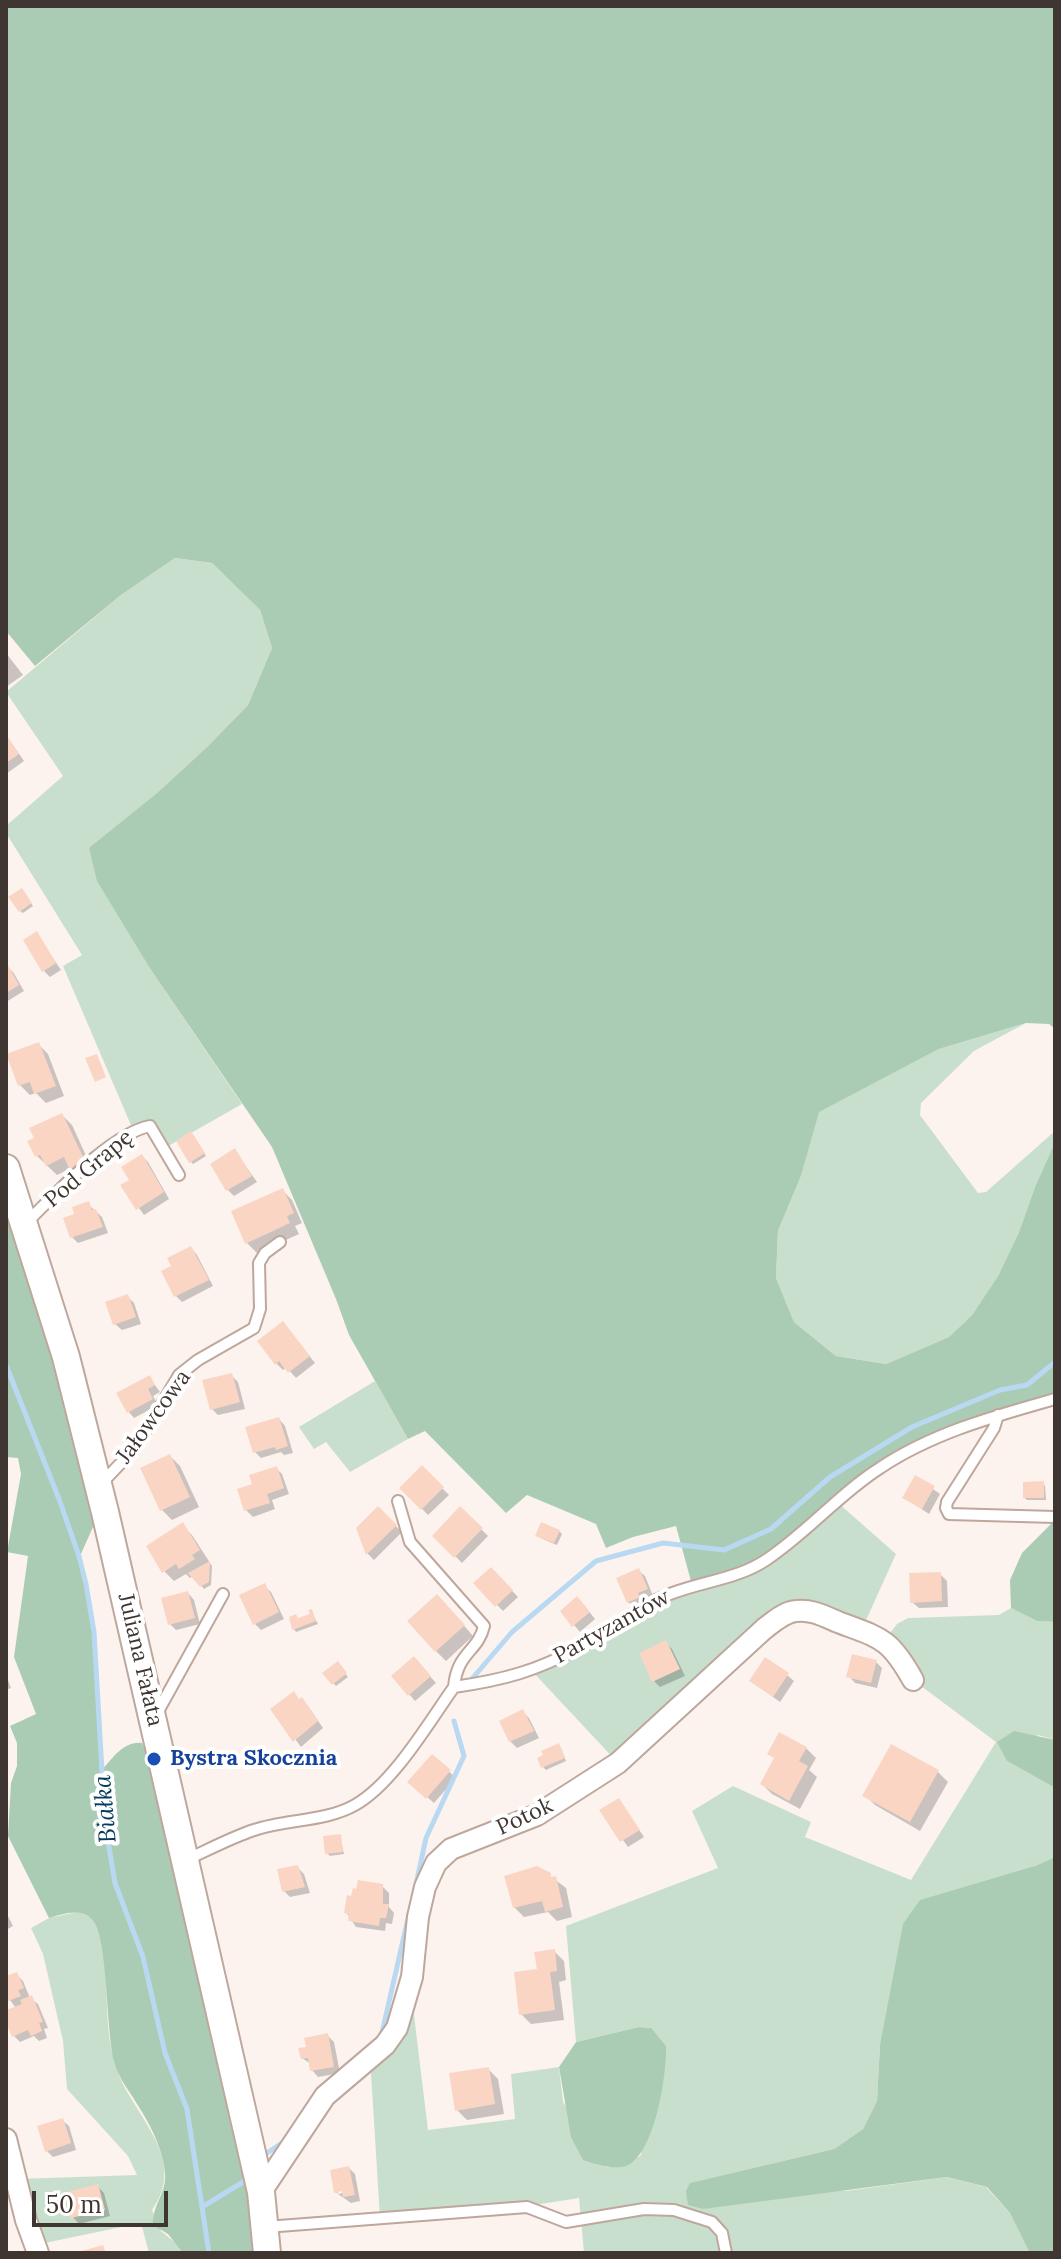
<!DOCTYPE html>
<meta charset="utf-8">
<style>
body{margin:0}
#map{position:relative;width:1061px;height:2259px;overflow:hidden;background:#fdf3ee;font-family:Lora,serif}
canvas{display:block}
.frame{position:absolute;inset:0;border:8px solid #3f3531;pointer-events:none}
.scale{position:absolute;left:32px;top:2191px;width:136px;height:36px;box-sizing:border-box;border:4px solid #3f3531;border-top:0;padding-left:10px;font-size:24px;line-height:28px;white-space:nowrap;color:#3f3531;-webkit-text-stroke:6px #fff;paint-order:stroke}
</style>
<div id="map">
<canvas width="1061" height="2259"></canvas>
<div class="frame"></div>
<div class="scale">50 m</div>
</div>
<script>
const context = document.querySelector('canvas').getContext('2d');
context.lineJoin = 'round';
function paint(path, color) { context.fillStyle = color; context.fill(path, 'evenodd'); }
function strokePath(path, color, width, dash) { context.strokeStyle = color; context.lineWidth = width; context.lineCap = dash ? 'butt' : 'round'; context.setLineDash(dash || []); context.stroke(path); }
function drawText(font, color, halo, rows, align = 'center') {
  context.font = font + ' Lora,serif'; context.lineWidth = 8; context.setLineDash([]); context.textBaseline = 'middle'; context.strokeStyle = halo; context.fillStyle = color; for (const [text, x, y, turn = 0] of rows) {
    context.save(); context.translate(x, y); context.rotate((+turn || 0) * Math.PI / 180); context.textAlign = isNaN(turn) ? turn : align; if (halo) context.strokeText(text, 0, 0); context.fillText(text, 0, 0); context.restore();
  }
}
const green = new Path2D(`
 M175,558L212,563L260,610L272,648L248,705L207,747L157,793L89,849L151,970L242,1104L163,1149L150,1126L133,1130L63,966L82,955L6,833V826L63,776L6,692L121,595Z
 M1026,1023L974,1051L921,1103L920,1115L978,1193L986,1192L1055,1131V1142L1035,1187L1019,1232L998,1276L972,1315L949,1337L886,1364L836,1356L794,1322L776,1278L778,1231L801,1176L818,1112L939,1049Z
 M375,1381L408,1439L350,1472L326,1442L314,1449L299,1427Z
 M837,1502L896,1554L862,1629L796,1611L618,1763L531,1670L692,1585Z
 M1011,1608L1037,1621L1055,1622V1740L1038,1735L1007,1761L1055,1788V1857L1035,1866L880,2045L877,2101L863,2129L834,2149L691,2183L686,2192L846,2191L947,2177L986,2187L1010,2213L1031,2253H584L579,2198L497,2211L380,2218L370,2057L413,2007L428,2130L515,2119L511,2074L559,2067L563,2102L607,2167L626,2165L641,2155L651,2028L639,2027L576,2042L566,1926L718,1868L692,1811L733,1786L811,1822L805,1837L911,1880L996,1742L913,1680L884,1641L897,1624L908,1618L999,1615Z
 M77,1912C85,1914 92,1916 96,1925C110,1957 104,2011 111,2047C114,2058 117,2072 122,2082C142,2123 186,2163 152,2210L161,2231L177,2244L183,2253H149L141,2223L35,2245L16,2179L137,2175L128,2156L67,2089L63,2041L43,1954L31,1928L49,1918Z`);
const forest = new Path2D(`
 M6,6H1055V1029L1049,1024L1026,1023L939,1049L819,1112L801,1176L778,1231L776,1278L794,1322L836,1356L886,1364L949,1337L972,1315L998,1276L1019,1232L1035,1187L1055,1142V1400L933,1439L880,1468L766,1560L692,1585L676,1526L633,1537L606,1548L596,1524L527,1495L506,1513L425,1431L408,1439L349,1335L336,1299L272,1147L151,970L97,881L89,848L157,793L207,747L248,705L272,648L260,610L212,563L175,558L121,595L35,666L6,631Z
 M6,1206L21,1249L96,1509L93,1527L80,1556L94,1632L100,1772C112,1760 122,1741 142,1743C149,1759 149,1773 159,1787L267,2253H183L168,2234L153,2225C152,2205 167,2193 165,2173C163,2149 150,2124 137,2104C129,2090 118,2078 114,2061C106,2030 108,1943 94,1922C83,1906 63,1914 49,1918L8,1836L11,1783L17,1766V1743L10,1726L36,1714L14,1657L28,1556L7,1552L21,1474L18,1458L6,1457Z
 M1055,1520V1622L1037,1621L1011,1608L1010,1580L1022,1553Z
 M1014,1731L1055,1740V1788L1007,1761L997,1742Z
 M1055,1857V2253L1029,2251L1010,2213L987,2187L947,2177L703,2209L688,2205L686,2191L690,2183L834,2149L863,2129L877,2101L880,2045L903,1924L920,1900L1035,1866Z
 M639,2027L651,2028L666,2046C667,2074 655,2155 626,2166C612,2170 596,2164 583,2160L571,2137L559,2067L576,2042Z`);
const shadow = new Path2D(`
 M6,653L23,675L6,687Z
 M6,735L24,761L6,774Z
 M24,893L33,906L23,913L20,911Z
 M37,934L61,970L50,977L43,970Z
 M6,966L13,972L24,991L6,1002Z
 M38,1044L48,1054L64,1096L46,1103L36,1093L30,1095L20,1085Z
 M62,1115L72,1125L94,1173L82,1179L71,1168L57,1175L37,1156Z
 M194,1136L206,1156L193,1164L191,1162Z
 M235,1151L257,1182L234,1196L228,1190Z
 M142,1156L148,1162L169,1199L144,1215L123,1186L132,1180Z
 M282,1190L292,1200L302,1223L295,1226L299,1234L257,1253L246,1242Z
 M88,1204L102,1217L108,1233L78,1243L72,1237L77,1215Z
 M191,1248L197,1255L213,1286L182,1302L176,1296L173,1267Z
 M127,1296L134,1303L141,1324L122,1330L115,1324Z
 M289,1330L315,1363L296,1378L286,1367L283,1370L276,1363Z
 M231,1375L238,1382L245,1409L218,1415L212,1409Z
 M149,1377L160,1392L153,1396L158,1405L134,1418L128,1411Z
 M279,1419L285,1426L293,1453L284,1455L281,1452L261,1458L255,1452Z
 M170,1456L180,1466L199,1507L172,1520L162,1510Z
 M276,1468L282,1474L289,1494L272,1500L275,1509L253,1517L246,1510L255,1485Z
 M422,1468L449,1495L428,1515L402,1488Z
 M916,1477L940,1494L929,1514L905,1498Z
 M1043,1483L1045,1486L1046,1500H1027L1025,1498Z
 M378,1509L402,1532L374,1560L368,1554L358,1528Z
 M461,1509L488,1536L462,1563L435,1536Z
 M182,1525L192,1535L212,1566L211,1585L204,1589L193,1576L190,1578L186,1574L174,1581L164,1571Z
 M559,1531L562,1534L557,1545L540,1538Z
 M491,1569L518,1597L503,1611L476,1583Z
 M638,1570L645,1576L653,1596L643,1600L645,1604L635,1608L628,1602Z
 M940,1574L947,1581L948,1607L919,1608L912,1602Z
 M264,1586L271,1592L284,1619L261,1630L255,1624Z
 M188,1593L194,1600L200,1624L176,1630L170,1624Z
 M584,1605L595,1619L580,1632L574,1625Z
 M447,1606L473,1636L446,1661L436,1651Z
 M313,1615L318,1624L296,1632L294,1629L299,1620Z
 M666,1643L672,1649L685,1676L660,1687L654,1681Z
 M876,1662L882,1668L877,1688L855,1683L849,1676Z
 M337,1664L348,1677L336,1686L325,1673Z
 M420,1665L436,1683L415,1701L409,1694Z
 M6,1675L11,1688L6,1690Z
 M787,1675L794,1681L780,1702L751,1681Z
 M300,1700L308,1706L323,1728L301,1747L273,1709Z
 M523,1712L529,1718L539,1738L517,1748L510,1741Z
 M561,1748L566,1761L546,1770L543,1767Z
 M806,1748L816,1758L809,1770L817,1777L800,1809L772,1794L762,1784L775,1759Z
 M432,1756L456,1778L434,1803L410,1782Z
 M938,1772L948,1782L920,1831L875,1805L865,1795Z
 M619,1800L644,1837L628,1847L602,1811Z
 M340,1836L344,1854L330,1856L327,1853Z
 M297,1867L304,1874L310,1893L290,1897L284,1891Z
 M549,1875L566,1888L572,1917L557,1921L548,1912L524,1917L514,1907Z
 M382,1886L389,1893V1907L394,1913L392,1924L386,1923L385,1931L356,1927L346,1912Z
 M6,1912L13,1926L6,1930Z
 M554,1951L564,1961L566,1980L559,1982L564,2020L531,2024L521,2014L539,1971Z
 M16,1974L23,1981L30,1998L38,2004L48,2028L44,2029L47,2038L39,2041L34,2036L20,2042L14,2036L6,2012L16,2008L6,1995V1978Z
 M327,2035L334,2042L340,2073L318,2077L312,2070L311,2064L302,2058Z
 M488,2069L498,2079L504,2114L467,2120L457,2110Z
 M62,2120L69,2126L76,2150L53,2157L47,2151Z
 M349,2168L355,2174L360,2201L351,2203L338,2194L352,2191L338,2190V2194L336,2192Z
 M97,2186L104,2193L110,2216L79,2224L73,2217Z`);
const stream = new Path2D(`
 M6,1365L59,1499L79,1556L86,1584L94,1632L105,1824L115,1883L143,1957L165,2053L187,2109L209,2253
 M471,1680L512,1632L596,1561L663,1543L724,1550L771,1529L830,1477L912,1427L1000,1390L1027,1385L1055,1362
 M415,1889L426,1838L464,1756L454,1721
 M381,2037L409,1914
 M264,2155L285,2141
 M202,2207L248,2179`);
const building = new Path2D(`
 M6,735L19,754L6,763Z
 M22,888L32,903L19,912L8,897Z
 M37,931L56,963L42,972L23,940Z
 M6,962L19,985L6,993Z
 M39,1042L56,1086L34,1094L30,1082L18,1086L6,1054Z
 M97,1054L106,1077L95,1082L85,1058Z
 M62,1113L86,1163L70,1170L64,1157L46,1166L40,1155L35,1157L27,1141L34,1138L29,1128Z
 M191,1131L205,1153L189,1163L176,1141Z
 M235,1148L252,1176L226,1191L210,1164Z
 M142,1154L164,1192L136,1210L120,1185L129,1180L121,1167Z
 M283,1188L294,1213L287,1216L290,1223L245,1244L231,1211Z
 M89,1201L92,1210L96,1209L103,1227L70,1238L63,1218L74,1214L72,1207Z
 M191,1246L209,1280L174,1297L161,1271L171,1266L167,1258Z
 M128,1294L136,1317L113,1325L105,1302Z
 M283,1321L310,1356L288,1373L279,1361L275,1365L257,1341Z
 M232,1373L240,1402L210,1410L202,1380Z
 M150,1375L155,1385L148,1389L153,1399L127,1413L116,1393Z
 M279,1417L288,1446L276,1450L275,1447L253,1453L245,1427Z
 M170,1454L190,1497L160,1511L140,1468Z
 M422,1465L444,1487L421,1510L399,1488Z
 M277,1466L284,1488L267,1494L270,1503L244,1511L237,1489L252,1484L249,1475Z
 M915,1475L935,1486L922,1509L902,1498Z
 M1044,1481V1498H1023V1482Z
 M378,1506L397,1525L366,1555L356,1528Z
 M460,1506L483,1528L454,1558L432,1536Z
 M183,1522L200,1550L192,1555L195,1559L179,1569L176,1564L162,1573L146,1546Z
 M541,1522L560,1530L554,1543L535,1536Z
 M210,1561L209,1582L200,1587L188,1573Z
 M491,1567L513,1590L495,1607L473,1583Z
 M639,1568L648,1589L638,1593L640,1597L627,1603L616,1578Z
 M941,1572L942,1601L910,1603L909,1573Z
 M265,1583L279,1612L253,1625L239,1595Z
 M188,1591L195,1618L168,1625L161,1598Z
 M437,1594L465,1625L435,1652L407,1621Z
 M577,1596L590,1612L572,1627L560,1611Z
 M312,1609L316,1621L292,1630L289,1617L296,1614L298,1618L310,1614L308,1610Z
 M666,1640L680,1669L652,1682L639,1653Z
 M852,1654L877,1660L871,1683L846,1677Z
 M414,1656L431,1676L408,1696L391,1676Z
 M765,1657L789,1673L773,1697L749,1681Z
 M338,1661L347,1673L332,1685L322,1673Z
 M294,1691L299,1699L302,1697L318,1721L293,1742L270,1709Z
 M523,1709L534,1731L509,1742L499,1721Z
 M779,1732L807,1747L799,1761L808,1766L789,1801L760,1784L774,1758L767,1754Z
 M559,1743L565,1758L541,1768L537,1758L543,1755L541,1751Z
 M891,1744L939,1770L910,1822L862,1796Z
 M432,1754L451,1770L426,1799L407,1782Z
 M619,1798L640,1830L620,1842L599,1810Z
 M341,1834L343,1852L325,1854L323,1836Z
 M298,1865L305,1887L282,1892L277,1869Z
 M537,1866L551,1873V1877L556,1876L563,1907L545,1912L542,1901L513,1908L504,1876Z
 M358,1880L383,1884V1904H389L386,1918H380L379,1926L348,1921L349,1914L344,1913L347,1895L351,1896L353,1888L356,1889Z
 M555,1949L557,1971L550,1972L555,2010L519,2015L514,1972L537,1969L534,1952Z
 M17,1972L24,1988L18,1990L21,1996L6,2002V1976Z
 M32,1995L43,2022L39,2023L42,2031L31,2036L28,2030L12,2037L6,2022V2010L22,2004L20,2000Z
 M328,2033L334,2067L310,2071L308,2058L301,2059L298,2048L306,2047L304,2038Z
 M489,2067L495,2104L455,2111L449,2073Z
 M63,2118L71,2143L45,2152L37,2126Z
 M349,2166L355,2195L343,2197L342,2191L334,2193L330,2170Z
 M98,2184L105,2210L71,2218L64,2193Z
 M103,2245L106,2253H78V2252Z`);
const service = new Path2D(`
 M26,1223C56,1194 110,1134 150,1126L179,1175
 M998,1415L994,1428L947,1502L946,1508L949,1514L1055,1517
 M100,1485L136,1447L179,1375L198,1360L254,1328L260,1309L259,1263L265,1253L280,1242
 M398,1501L410,1542L484,1626C478,1652 457,1652 454,1687
 M156,1715L223,1594
 M186,1860C208,1850 230,1838 254,1830C286,1819 325,1822 355,1805C393,1784 429,1722 454,1687C503,1680 537,1671 580,1647C607,1632 631,1613 658,1599C693,1582 735,1581 766,1560C807,1533 839,1494 880,1468C932,1433 995,1416 1055,1399
 M266,2227L527,2207L566,2222L644,2209L674,2210L712,2222L722,2233L726,2253`);
const minor = new Path2D(`
 M6,2139L26,2220L38,2253
 M261,2192L325,2096L385,2045L397,2028L412,1977L418,1917L425,1887L436,1863L451,1849L537,1815L618,1763L764,1629C773,1622 784,1612 796,1611C811,1609 824,1616 838,1622C880,1638 889,1637 913,1680`);
const tertiary = new Path2D(`
 M6,1168L66,1357L105,1512L261,2192L267,2253`);
const markers = [
 [154,1759,8,"#1a4fb4"]
];
const streetNames = [
 ["Pod Grapę",89,1169,-40],
 ["Jałowcowa",154,1417,-54],
 ["Partyzantów",612,1627,-29],
 ["Juliana Fałata",140,1660,77],
 ["Potok",525,1817,-25]
];
const transitNames = [
 ["Bystra Skocznia",170,1759]
];
const waterNames = [
 ["Białka",106,1809,-95]
];
paint(green, '#c9dfce');
paint(forest, '#abccb4');
paint(shadow, '#0003');
strokePath(stream, '#b9d9f2', 5);
paint(building, '#fbd5c4');
strokePath(service, '#bea79c', 14);
strokePath(minor, '#bea79c', 24);
strokePath(tertiary, '#bea79c', 30);
strokePath(service, '#fff', 10);
strokePath(minor, '#fff', 20);
strokePath(tertiary, '#fff', 26);
for (const [x, y, r, color] of markers) { const dot = new Path2D(); dot.arc(x, y, r, 0, 2 * Math.PI); context.fillStyle = color; context.fill(dot); strokePath(dot, '#fff', 3); }
drawText('22px', '#3f3531', '#fff', streetNames);
drawText('bold 22px', '#164399', '#fff', transitNames, 'left');
drawText('italic 24px', '#043c5d', '#fff', waterNames);
</script>
